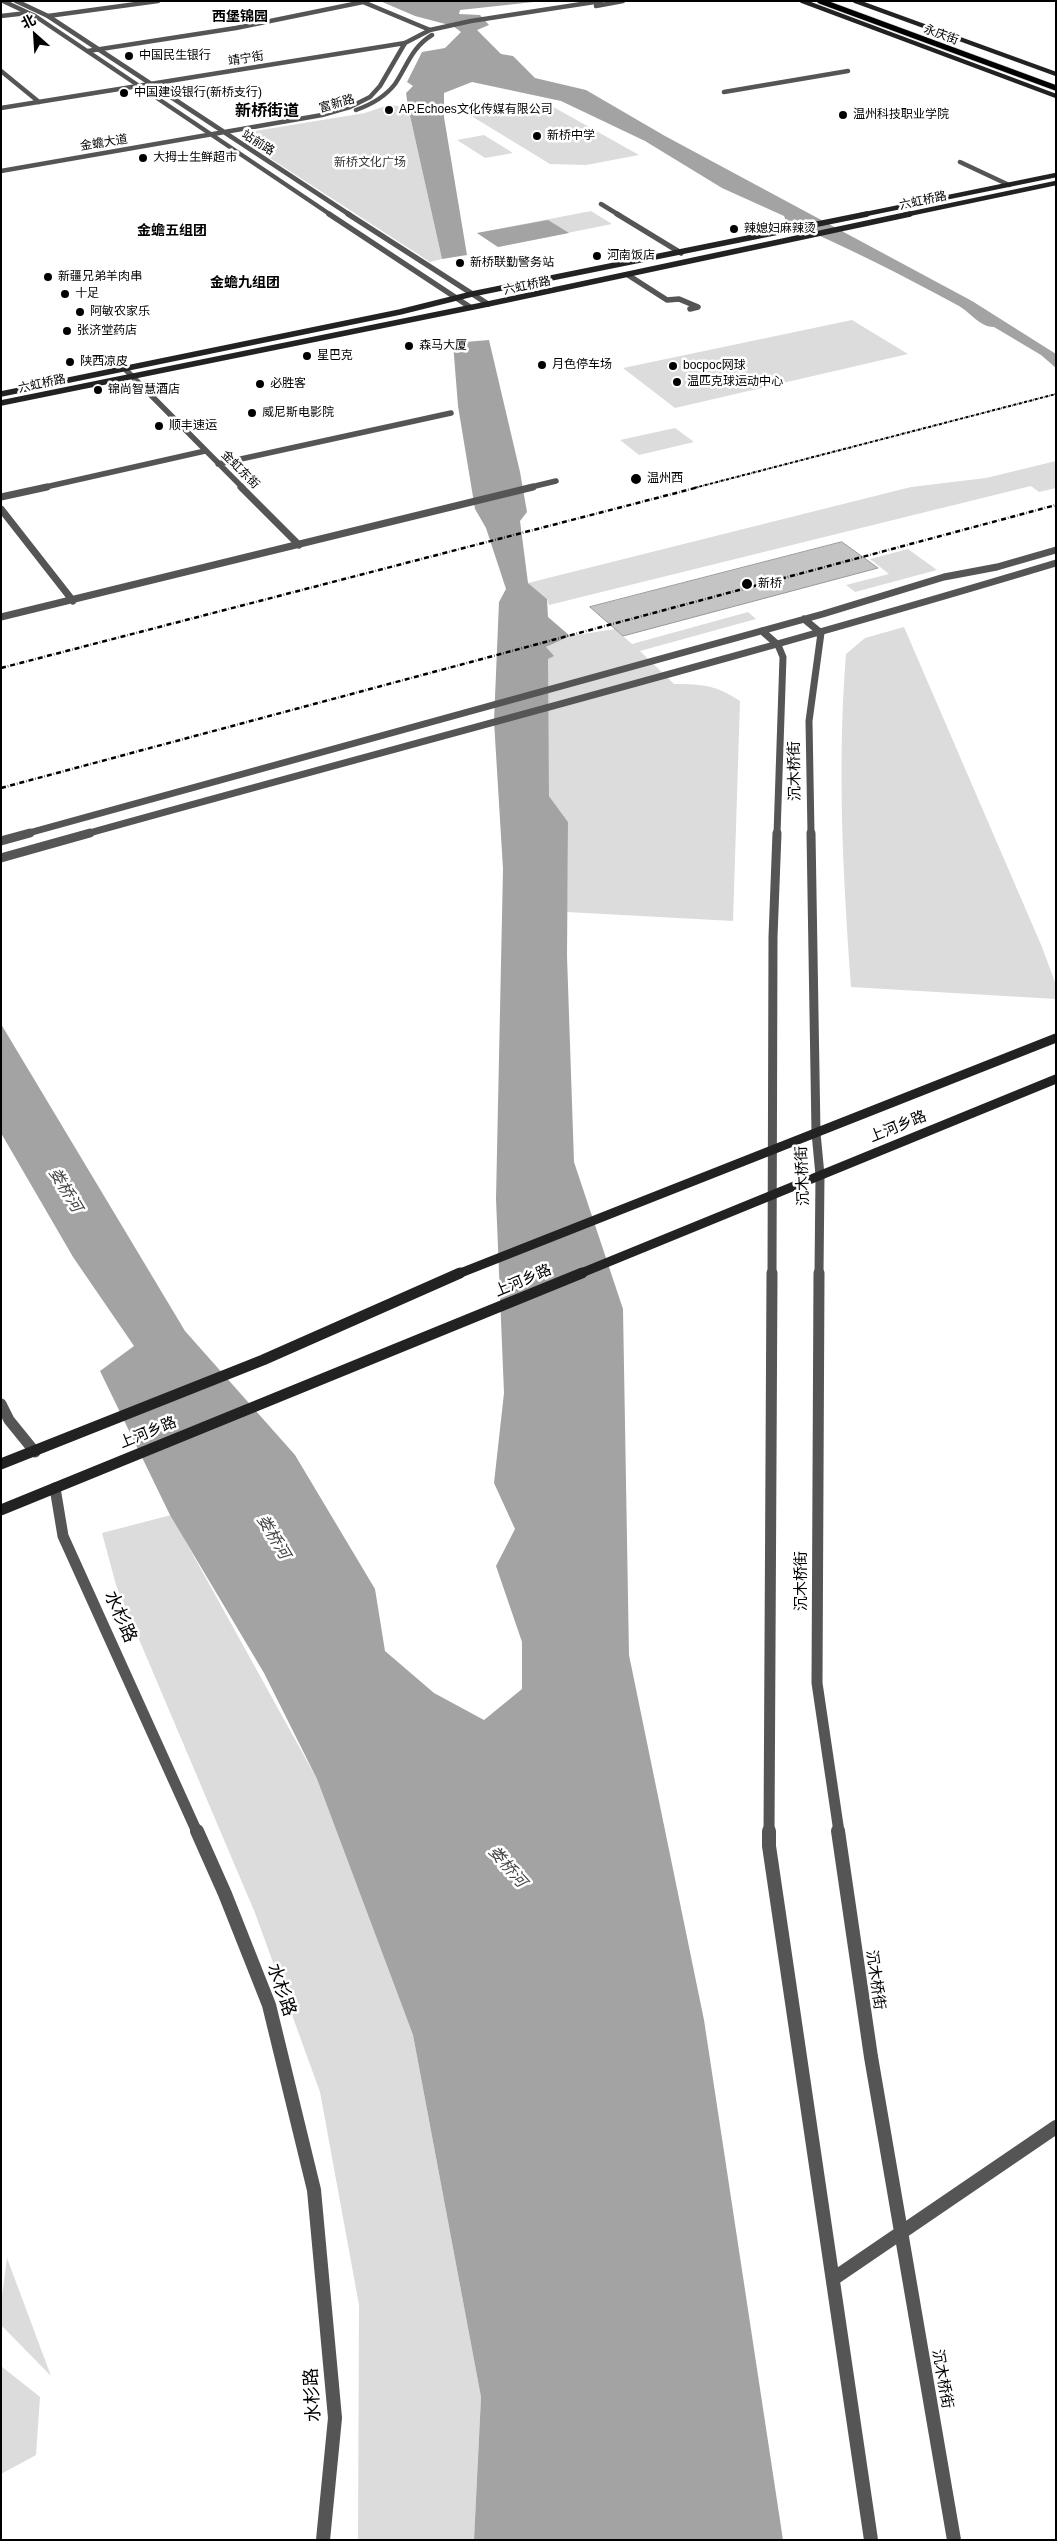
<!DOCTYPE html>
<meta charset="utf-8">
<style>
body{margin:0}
#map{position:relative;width:1057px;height:2541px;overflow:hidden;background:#fff;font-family:Arial,"Noto Sans SC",sans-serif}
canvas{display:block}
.frame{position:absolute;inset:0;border:2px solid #000;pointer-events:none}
.north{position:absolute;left:10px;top:10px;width:50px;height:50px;-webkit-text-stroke:4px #fff;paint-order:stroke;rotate:334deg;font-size:14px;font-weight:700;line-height:20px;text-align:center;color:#000}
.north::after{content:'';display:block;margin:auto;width:18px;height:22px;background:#000;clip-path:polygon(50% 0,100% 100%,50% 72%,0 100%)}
</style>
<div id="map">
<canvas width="1057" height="2541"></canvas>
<div class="frame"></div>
<div class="north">北</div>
</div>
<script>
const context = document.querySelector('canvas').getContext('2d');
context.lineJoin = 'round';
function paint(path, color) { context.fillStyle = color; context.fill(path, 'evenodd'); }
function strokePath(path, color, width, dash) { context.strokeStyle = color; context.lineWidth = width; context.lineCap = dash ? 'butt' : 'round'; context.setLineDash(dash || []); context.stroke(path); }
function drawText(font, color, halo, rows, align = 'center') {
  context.font = font + ' Arial,"Noto Sans SC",sans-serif'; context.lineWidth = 5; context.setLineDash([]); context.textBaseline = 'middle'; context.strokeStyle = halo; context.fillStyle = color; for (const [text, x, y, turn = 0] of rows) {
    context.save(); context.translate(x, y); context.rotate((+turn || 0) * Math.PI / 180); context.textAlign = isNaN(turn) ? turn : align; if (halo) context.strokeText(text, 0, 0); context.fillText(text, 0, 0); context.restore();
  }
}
const green = new Path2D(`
 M523,102L548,104L639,155L586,165L550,164L473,117C482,101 507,103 523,102Z
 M388,105L408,107L442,259L430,262L245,142L255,131L365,113Z
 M484,135L513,153L485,158L457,140Z
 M591,211L612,224L498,247L477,233Z
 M852,320L908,354L675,408L623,368Z
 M675,428L694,442L639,455L620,440Z
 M1056,461V488L1039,492L1031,486L549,605L547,599L528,583L911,487L986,478Z
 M908,549L937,570L855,592L846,585L889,574L870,559Z
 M748,612L756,619L640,651L674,684C702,684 716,685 740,701L733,921L567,912L568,822L549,796L546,647L570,636L615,629L632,644Z
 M904,627L1042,947L1056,985V999L851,987C843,876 837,765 846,654L865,638Z
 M171,1515L317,1779L413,2035L481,2397L474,2540H358L359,2305L320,2092L255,1913L116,1585L102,1533Z
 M7,2258L51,2376L1,2325V2304Z
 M1,2366L40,2397L36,2455L1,2474Z`);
const water = new Path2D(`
 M380,1H543L460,10L459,14L480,15L489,25L477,30L501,54L513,56L535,78L586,90L665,136L972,301L1056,354V368L1041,355L994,327C980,327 971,313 959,306C902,275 845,246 786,221L784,216L722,188L645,141L561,101L472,82L444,93V117L467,255L442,259L408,107L406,93L413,86L407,82L422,52L445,48L461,32L453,26L415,16Z
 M548,220L569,233L498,247L477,233Z
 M489,340L520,472L527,512L520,521L528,583L547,599L548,617L570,636L546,647L554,656L548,659L549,796L568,822L567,956L574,1162L623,1309L629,1655L704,2020L783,2540H474L481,2397L413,2035L317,1779L264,1673L170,1515L100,1371L134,1346L73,1257L1,1133V1024L185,1331L295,1455L375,1589L385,1651L434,1693L484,1720L522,1689V1642L496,1566L515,1529L494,1483L504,1393L496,1199L503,869L494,721L499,602L506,589L486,528L475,509L458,406L453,343Z`);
const building = new Path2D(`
 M842,542L878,568L623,636L590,607Z`);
const minorFar2 = new Path2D(`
 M1,16L27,13
 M48,16L158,1
 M88,51L236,28L363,2L430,30
 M1,71L39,102
 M724,92L848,71
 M1,108L405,43
 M960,162L1009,185
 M601,204L619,215`);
const minorFar1 = new Path2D(`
 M617,214L681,253
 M628,275L667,300L679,299L698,307L690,309
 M218,464L451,413
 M41,488L205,451
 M527,488L556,481`);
const minor = new Path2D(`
 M1,497L47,487
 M1,509L73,601
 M1,617L533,487`);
const tertiaryFar5 = new Path2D(`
 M3,1L35,16L331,215
 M16,1L48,16L350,215
 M596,6L623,1
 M356,110C370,105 385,97 395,84C407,66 412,47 432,35
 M1,171L322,115L350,107L370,97L380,86L405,43L430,30L471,21L601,1`);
const tertiaryFar4 = new Path2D(`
 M329,214L470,307
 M348,214L488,304
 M124,368L243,488`);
const tertiaryFar3 = new Path2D(`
 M241,487L299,545
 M804,619L821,633L809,721L811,834
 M762,631L778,645L783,657L777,834
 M25,834L823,614L944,577L997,567L1056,550
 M86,834C409,744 734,660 1056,563`);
const tertiaryFar2 = new Path2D(`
 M811,833L816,1133L820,1175L819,1274
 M1,841L30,833
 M1,858L90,833
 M772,1274L773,937L777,833`);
const tertiaryFar1 = new Path2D(`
 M819,1273L817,1683L839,1832
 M1,1404L9,1420L35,1452
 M55,1488L63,1536L197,1832
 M769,1832L772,1273`);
const tertiary = new Path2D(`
 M197,1831L225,1894L269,2005L314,2190L335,2418L323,2540
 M769,1831V1846L871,2540
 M838,1831L871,2057L954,2540
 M833,2279L1056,2127`);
const secondaryFar3 = new Path2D(`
 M802,1L1056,96
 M855,1L1056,74
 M861,215L1056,175
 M904,215L1056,183`);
const secondaryFar2 = new Path2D(`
 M1,394L400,312L472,294L867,214
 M1,403L488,304L910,214`);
const secondaryFar1 = new Path2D(`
 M458,1274L1056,1038
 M579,1274L1056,1079`);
const secondary = new Path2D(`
 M1,1464L263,1360L460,1273
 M1,1510L582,1273`);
const primary = new Path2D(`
 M820,1L1056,88`);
const railFar1 = new Path2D(`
 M694,488L1056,394`);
const rail = new Path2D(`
 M1,668L699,487
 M1,788L1056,505`);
const markers = [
 [129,56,5,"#000"],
 [124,93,5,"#000"],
 [389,110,5,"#000"],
 [843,115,5,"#000"],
 [537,136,5,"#000"],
 [143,158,5,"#000"],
 [734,229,5,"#000"],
 [597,256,5,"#000"],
 [460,263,5,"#000"],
 [48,277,5,"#000"],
 [65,294,5,"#000"],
 [80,312,5,"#000"],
 [67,331,5,"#000"],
 [409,346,5,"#000"],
 [307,356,5,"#000"],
 [70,362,5,"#000"],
 [542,365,5,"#000"],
 [673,366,5,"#000"],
 [677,382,5,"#000"],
 [260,384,5,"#000"],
 [98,390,5,"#000"],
 [252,413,5,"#000"],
 [159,426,5,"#000"],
 [636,479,6,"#000"],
 [747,584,6,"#000"]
];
const farStreetnames = [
 ["永庆街",941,35,20],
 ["靖宁街",246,59,-9],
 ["富新路",337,104,-16],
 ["金蟾大道",104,143,-9],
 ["站前路",258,143,32],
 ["六虹桥路",923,201,-12],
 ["六虹桥路",527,286,-12],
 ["六虹桥路",42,384,-12],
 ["金虹东街",240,470,45]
];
const farPoinames = [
 ["中国民生银行",139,56],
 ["中国建设银行(新桥支行)",134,93],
 ["AP.Echoes文化传媒有限公司",399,110],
 ["温州科技职业学院",853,115],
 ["新桥中学",547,136],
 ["大拇士生鲜超市",153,158],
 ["辣媳妇麻辣烫",744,229],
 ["河南饭店",607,256],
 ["新桥联勤警务站",470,263],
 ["新疆兄弟羊肉串",58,277],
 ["十足",75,294],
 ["阿敏农家乐",90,312],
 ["张济堂药店",77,331],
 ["森马大厦",419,346],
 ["星巴克",317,356],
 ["陕西凉皮",80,362],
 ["月色停车场",552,365],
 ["bocpoc网球",683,366],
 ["温匹克球运动中心",687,382],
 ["必胜客",270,384],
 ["锦尚智慧酒店",108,390],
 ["威尼斯电影院",262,413],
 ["顺丰速运",169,426],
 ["温州西",647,479],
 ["新桥",758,584]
];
const farParknames = [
 ["新桥文化广场",370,163]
];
const farNeighbourhoodnames = [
 ["西堡锦园",240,17],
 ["金蟾五组团",172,231],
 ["金蟾九组团",245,283]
];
const streetNames = [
 ["沉木桥街",795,771,-91],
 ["上河乡路",898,1127,-22],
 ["沉木桥街",803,1176,-92],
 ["上河乡路",523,1281,-23],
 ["上河乡路",148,1433,-22],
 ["沉木桥街",802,1581,-90],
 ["沉木桥街",875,1980,82],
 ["沉木桥街",942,2379,80]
];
const farDistrictnames = [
 ["新桥街道",267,112]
];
const waterNames = [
 ["娄桥河",65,1190,59],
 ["娄桥河",273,1537,59],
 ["娄桥河",507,1867,49]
];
const nearStreetnames = [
 ["水杉路",120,1617,66],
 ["水杉路",281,1990,71],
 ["水杉路",313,2395,-93]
];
paint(green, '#dcdcdc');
paint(water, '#a3a3a3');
paint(building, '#c4c4c4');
strokePath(building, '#999', 1);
strokePath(primary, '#dbdbdb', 7);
strokePath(minorFar2, '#555', 4.5);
strokePath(minorFar1, '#555', 5.5);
strokePath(minor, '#555', 7);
strokePath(tertiaryFar5, '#555', 4.5);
strokePath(tertiaryFar4, '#555', 5.5);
strokePath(tertiaryFar3, '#555', 7);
strokePath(tertiaryFar2, '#555', 9);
strokePath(tertiaryFar1, '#555', 11);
strokePath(tertiary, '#555', 14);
strokePath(secondaryFar3, '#222', 4.5);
strokePath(secondaryFar2, '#222', 5.5);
strokePath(secondaryFar1, '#222', 9);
strokePath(secondary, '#222', 11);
strokePath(primary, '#000', 5.5);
strokePath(railFar1, '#000', 2, [3, 1, 0.5, 1]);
strokePath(rail, '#000', 2.5, [5, 2, 0.5, 2]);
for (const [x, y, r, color] of markers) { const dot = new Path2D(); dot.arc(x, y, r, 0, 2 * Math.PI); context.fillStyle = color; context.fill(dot); strokePath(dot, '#fff', 2); }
drawText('12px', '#000', '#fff', farStreetnames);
drawText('12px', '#000', '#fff', farPoinames, 'left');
drawText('12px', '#333', '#fff', farParknames);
drawText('bold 14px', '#000', '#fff', farNeighbourhoodnames);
drawText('15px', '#000', '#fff', streetNames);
drawText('bold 16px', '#000', '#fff', farDistrictnames);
drawText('italic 16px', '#444', '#fff', waterNames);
drawText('18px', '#000', '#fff', nearStreetnames);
</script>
